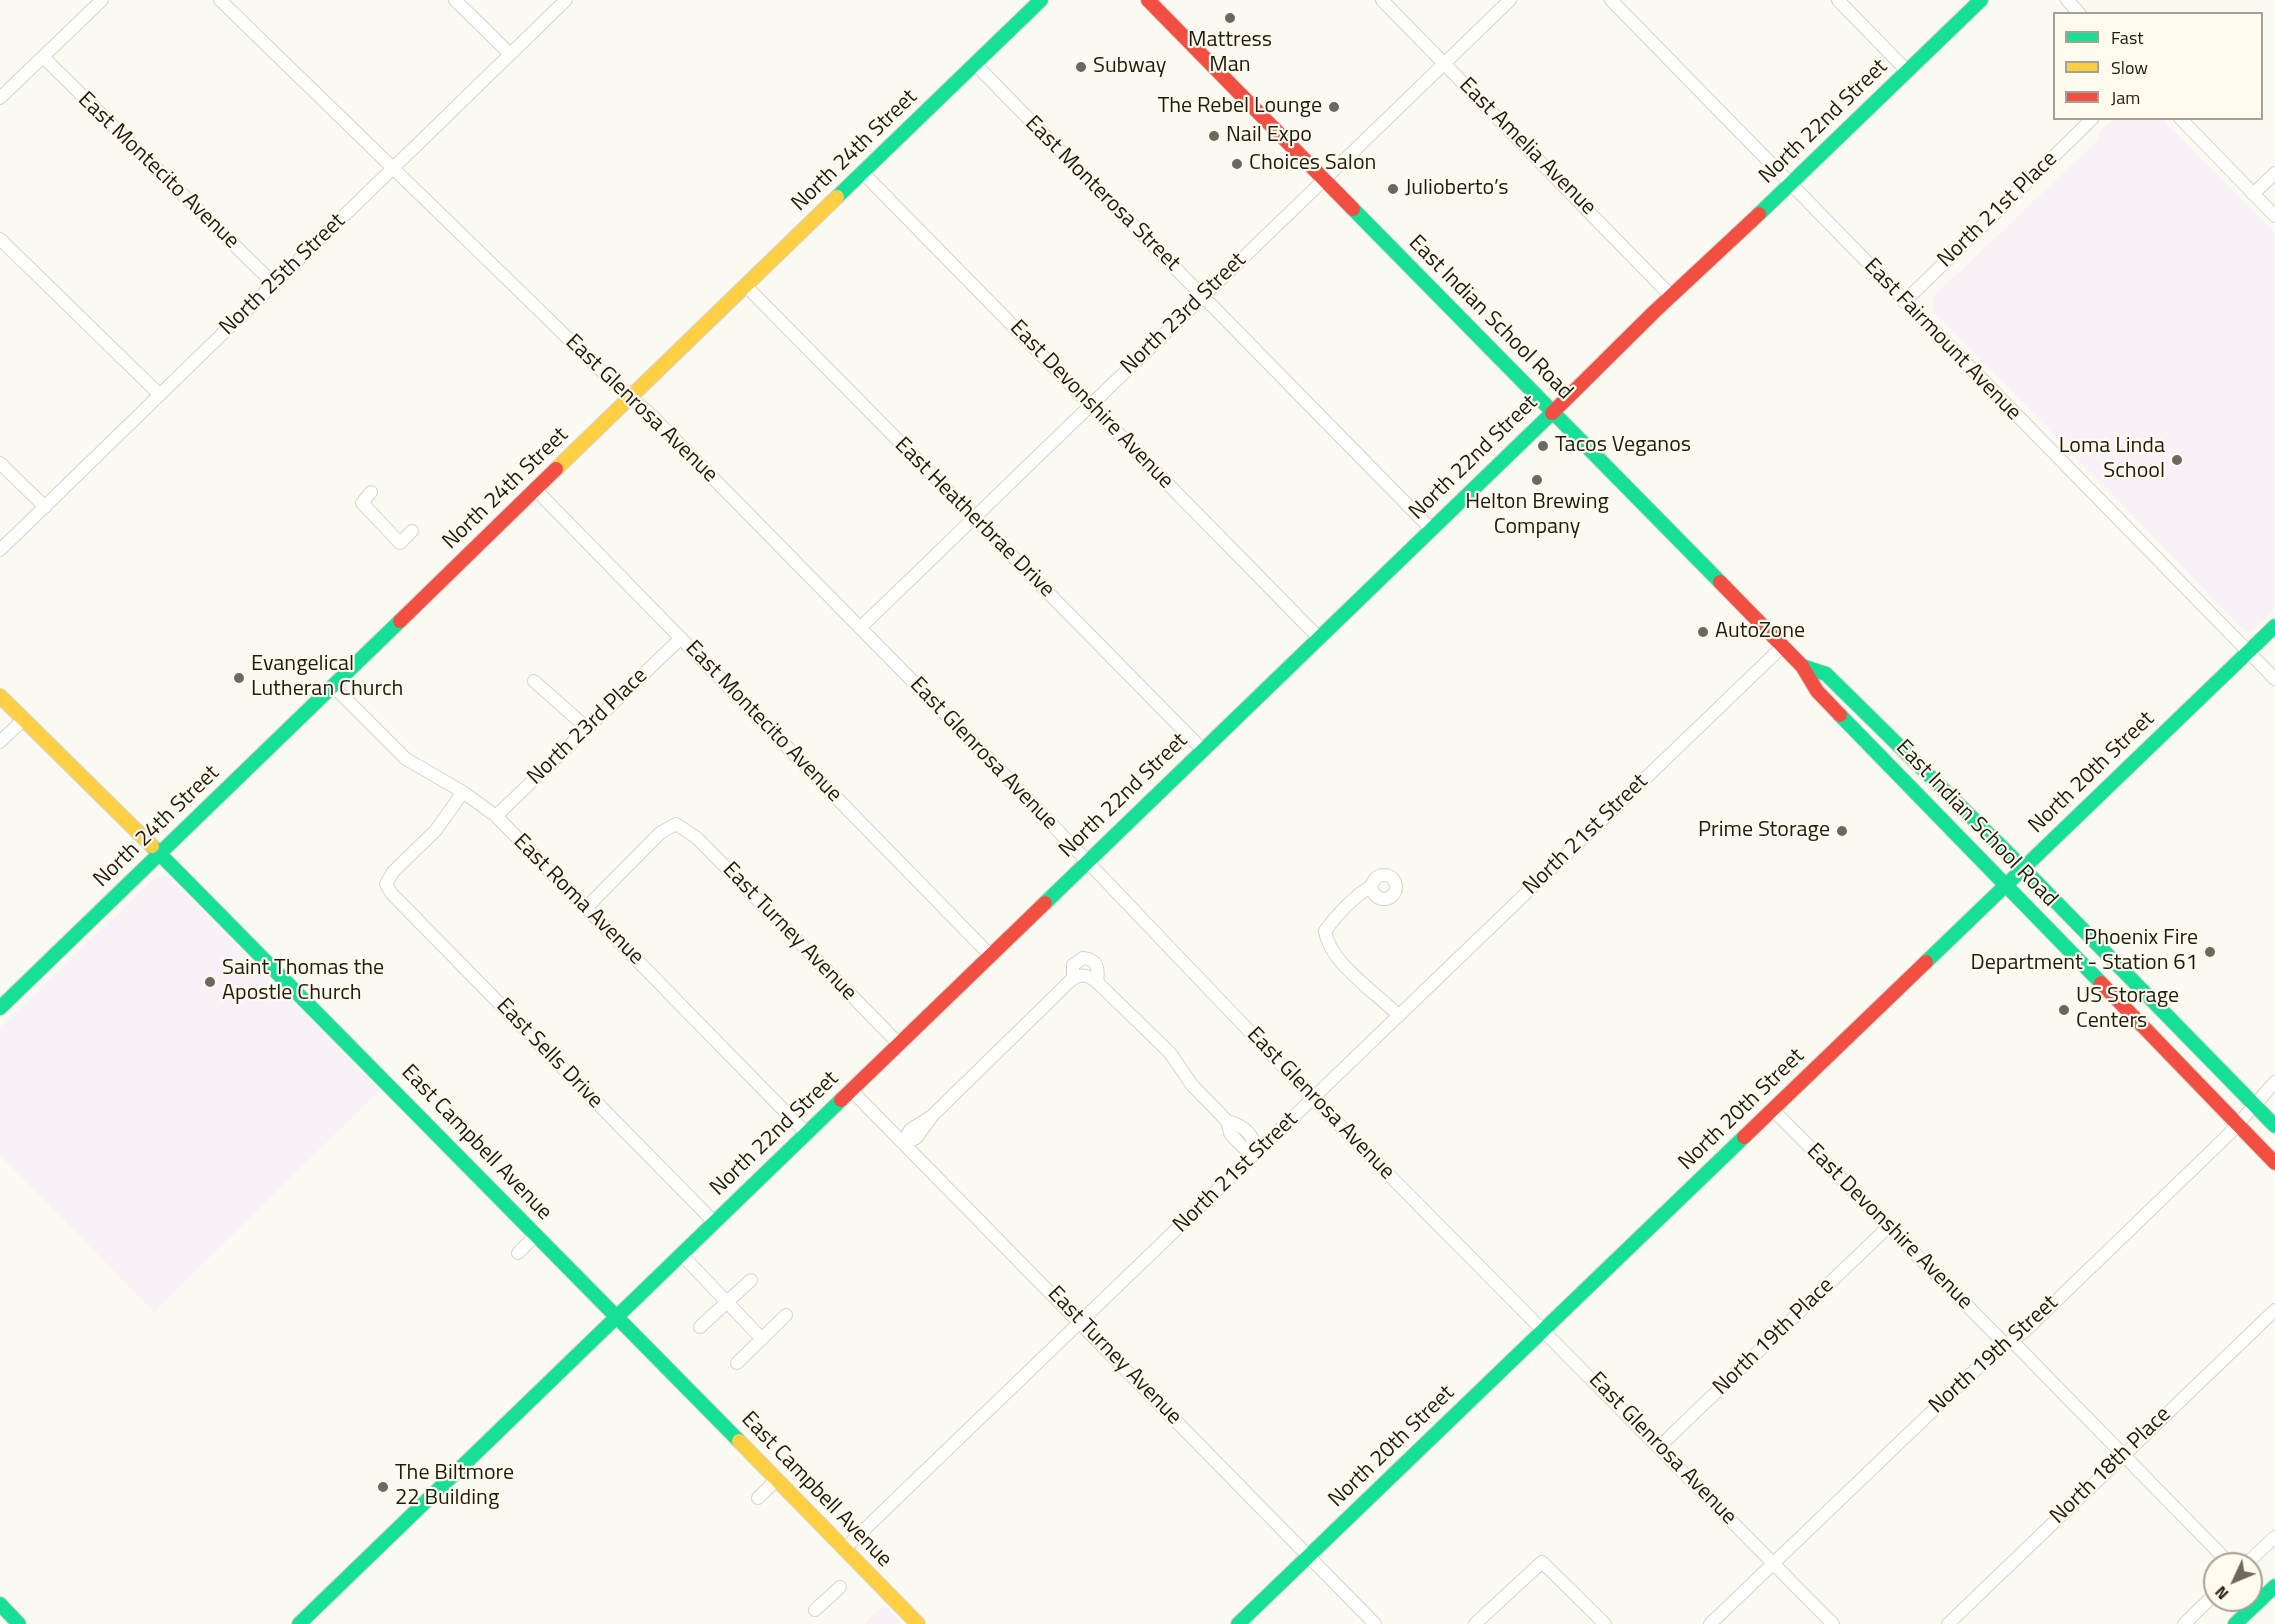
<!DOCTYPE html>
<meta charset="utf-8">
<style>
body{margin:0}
#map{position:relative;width:2275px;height:1624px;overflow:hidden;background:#faf9f2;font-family:"Titillium Web",sans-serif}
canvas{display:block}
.legend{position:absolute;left:2053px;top:12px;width:210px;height:108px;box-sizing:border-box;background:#fefbee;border:2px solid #a4a195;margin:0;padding:8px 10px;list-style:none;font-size:18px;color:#1e1b0f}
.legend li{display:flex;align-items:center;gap:12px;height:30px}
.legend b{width:30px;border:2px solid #a4a195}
.north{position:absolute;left:2203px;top:1552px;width:60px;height:60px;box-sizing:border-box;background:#fefbee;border:2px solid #a4a195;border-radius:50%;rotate:226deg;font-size:16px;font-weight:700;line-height:24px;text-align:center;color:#1e1b0f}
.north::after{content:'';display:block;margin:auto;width:21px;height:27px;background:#6b695e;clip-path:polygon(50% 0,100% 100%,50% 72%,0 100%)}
</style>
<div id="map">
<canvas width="2275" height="1624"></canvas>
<ul class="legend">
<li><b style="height:8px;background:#16e098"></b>Fast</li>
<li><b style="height:8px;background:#ffcf43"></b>Slow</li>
<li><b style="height:8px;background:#f24e42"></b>Jam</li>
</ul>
<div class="north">N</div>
</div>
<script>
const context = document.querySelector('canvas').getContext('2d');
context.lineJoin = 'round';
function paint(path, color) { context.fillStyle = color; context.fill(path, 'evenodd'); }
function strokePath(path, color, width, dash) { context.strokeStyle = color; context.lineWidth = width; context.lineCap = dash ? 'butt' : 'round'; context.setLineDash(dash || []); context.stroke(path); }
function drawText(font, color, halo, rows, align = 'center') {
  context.font = font + ' "Titillium Web",sans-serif'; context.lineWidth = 4.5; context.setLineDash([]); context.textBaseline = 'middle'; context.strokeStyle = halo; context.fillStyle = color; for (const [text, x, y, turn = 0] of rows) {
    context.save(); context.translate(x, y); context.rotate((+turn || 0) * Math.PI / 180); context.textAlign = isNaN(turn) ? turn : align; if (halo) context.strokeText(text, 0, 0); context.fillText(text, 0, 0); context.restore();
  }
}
const education = new Path2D(`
 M2113,119H2163L2275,234V609L2252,631H2245L1933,311V297L2099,139V132Z
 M162,875L168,877L199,907L380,1090L154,1312L0,1155V1027L155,878Z
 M884,1605L902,1624H864Z`);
const street = new Path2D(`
 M220,0L610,379L649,413L999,769L1313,1098L1833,1624
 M455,0L510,54
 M1382,0L1671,296
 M1611,0L2275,679
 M1838,0L1907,71
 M2067,0L2080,14
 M43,57L274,284
 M975,64L1431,529
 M0,98L102,0
 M2180,118L2275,216
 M863,173L1319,638
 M2253,194L2275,173
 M0,239L160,395
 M746,286L1203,750
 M1904,302L2093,118
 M0,463L45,507
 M536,490L990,955
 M371,492L362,503L400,543L412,531
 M0,550L566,0
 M860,628L1510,0
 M534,681L587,728
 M333,686L406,759L463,792L496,816L806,1133
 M0,742L24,719
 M463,792L436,830L393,872L386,884L392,894L714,1222
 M496,816L681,638
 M1372 887a12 12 0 1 1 24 0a12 12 0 1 1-24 0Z
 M1372,885C1354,897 1337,914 1325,931C1330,964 1376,992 1399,1016
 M586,908L660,833L676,824L697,838L898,1043
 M1073,979V965L1083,958C1098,959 1099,969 1097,982
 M851,1090L1375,1624
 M1773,1110L2004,1343
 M1227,1121C1244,1125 1254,1135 1257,1152
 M904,1143L916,1138L933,1115L1070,981C1080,973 1087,974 1097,982L1170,1053L1192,1085L1227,1121L1230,1133L1237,1141L1243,1147L1257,1152
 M904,1143L910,1130L932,1116
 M518,1253L536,1235
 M681,1254L762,1339
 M700,1327L751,1280
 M2011,1340L2230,1564
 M737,1363L786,1315
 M1659,1447L1889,1226
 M758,1498L776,1480
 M844,1549L1783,646
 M2246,1564L2275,1537
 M815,1610L840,1587
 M1475,1624L1542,1562L1605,1624
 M1710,1624L1993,1353L2025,1331L2229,1134L2275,1082
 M1948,1624L2275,1310
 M2184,1624L2215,1594`);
const fast = new Path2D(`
 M837,197L1041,0
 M1353,209L1720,582
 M1759,214L1981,0
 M1802,666L1826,674L2011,856L2275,1126
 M1840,715L2101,983
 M152,846L739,1441
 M1045,903L1552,413
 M1926,962L2275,626
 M0,1008L400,621
 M0,1604L19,1624
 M299,1624L841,1100
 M1238,1624L1744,1137
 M2235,1624L2275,1586`);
const slow = new Path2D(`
 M556,469L837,197
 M0,696L152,846
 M739,1441L918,1624`);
const jam = new Path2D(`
 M1148,0L1353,209
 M1552,413L1655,311L1759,214
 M1720,582L1802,666L1817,691L1840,715
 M400,621L556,469
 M2101,983L2275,1163
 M841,1100L1045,903
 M1744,1137L1926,962`);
const markers = [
 [1230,18,6,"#6b695e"],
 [1081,67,6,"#6b695e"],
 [1334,107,6,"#6b695e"],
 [1214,136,6,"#6b695e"],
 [1237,164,6,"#6b695e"],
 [1393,189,6,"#6b695e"],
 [1543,446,6,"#6b695e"],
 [2177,460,6,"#6b695e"],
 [1537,480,6,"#6b695e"],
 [1703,632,6,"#6b695e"],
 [239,678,6,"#6b695e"],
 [1842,831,6,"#6b695e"],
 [2210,952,6,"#6b695e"],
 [210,982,6,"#6b695e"],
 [2064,1010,6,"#6b695e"],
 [383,1487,6,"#6b695e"]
];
const poiNames = [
 ["Mattress",1230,41,"center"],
 ["Man",1230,66,"center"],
 ["Subway",1093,67],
 ["The Rebel Lounge",1322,107,"right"],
 ["Nail Expo",1226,136],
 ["Choices Salon",1249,164],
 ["Julioberto’s",1405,189],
 ["Tacos Veganos",1555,446],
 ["Loma Linda",2165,447,"right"],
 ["School",2165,472,"right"],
 ["Helton Brewing",1537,503,"center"],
 ["Company",1537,528,"center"],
 ["AutoZone",1715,632],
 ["Evangelical",251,665],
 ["Lutheran Church",251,690],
 ["Prime Storage",1830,831,"right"],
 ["Phoenix Fire",2198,939,"right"],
 ["Department - Station 61",2198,964,"right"],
 ["Saint Thomas the",222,969],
 ["Apostle Church",222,994],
 ["US Storage",2076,997],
 ["Centers",2076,1022],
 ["The Biltmore",395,1474],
 ["22 Building",395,1499]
];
const streetNames = [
 ["North 22nd Street",1824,122,-44],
 ["East Amelia Avenue",1527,147,45],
 ["North 24th Street",855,151,-44],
 ["East Montecito Avenue",158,171,44],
 ["East Monterosa Street",1102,194,45],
 ["North 21st Place",1998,210,-44],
 ["North 25th Street",283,275,-44],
 ["North 23rd Street",1184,314,-44],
 ["East Indian School Road",1490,318,45],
 ["East Fairmount Avenue",1942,340,46],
 ["East Devonshire Avenue",1091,405,46],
 ["East Glenrosa Avenue",641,409,44],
 ["North 22nd Street",1474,458,-44],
 ["North 24th Street",506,489,-44],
 ["East Heatherbrae Drive",974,518,45],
 ["East Montecito Avenue",763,722,46],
 ["North 23rd Place",588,727,-44],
 ["East Glenrosa Avenue",983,754,46],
 ["North 20th Street",2092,773,-44],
 ["North 22nd Street",1124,796,-44],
 ["East Indian School Road",1976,824,46],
 ["North 24th Street",157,827,-44],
 ["North 21st Street",1586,835,-44],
 ["East Roma Avenue",578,900,45],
 ["East Turney Avenue",789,932,46],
 ["East Sells Drive",549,1054,46],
 ["East Glenrosa Avenue",1320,1104,46],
 ["North 20th Street",1742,1110,-44],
 ["North 22nd Street",775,1134,-44],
 ["East Campbell Avenue",476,1143,46],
 ["North 21st Street",1236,1173,-44],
 ["East Devonshire Avenue",1889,1227,45],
 ["North 19th Place",1774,1337,-44],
 ["North 19th Street",1994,1355,-42],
 ["East Turney Avenue",1114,1356,46],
 ["North 20th Street",1392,1447,-44],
 ["East Glenrosa Avenue",1662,1449,46],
 ["North 18th Place",2111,1466,-44],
 ["East Campbell Avenue",816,1490,46]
];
paint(education, '#f8f2f8');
strokePath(street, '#d6d4ca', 14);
strokePath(fast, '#d6d4ca', 16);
strokePath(slow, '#d6d4ca', 16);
strokePath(jam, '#d6d4ca', 16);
strokePath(street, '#fefefd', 12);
strokePath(fast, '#16e098', 14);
strokePath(slow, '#ffcf43', 14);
strokePath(jam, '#f24e42', 14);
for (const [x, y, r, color] of markers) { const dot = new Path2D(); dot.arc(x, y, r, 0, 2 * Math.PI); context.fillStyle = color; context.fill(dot); strokePath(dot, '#fefbee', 2); }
drawText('22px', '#1e1b0f', '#fefbee', poiNames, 'left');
drawText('22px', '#1e1b0f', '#fefbee', streetNames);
</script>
